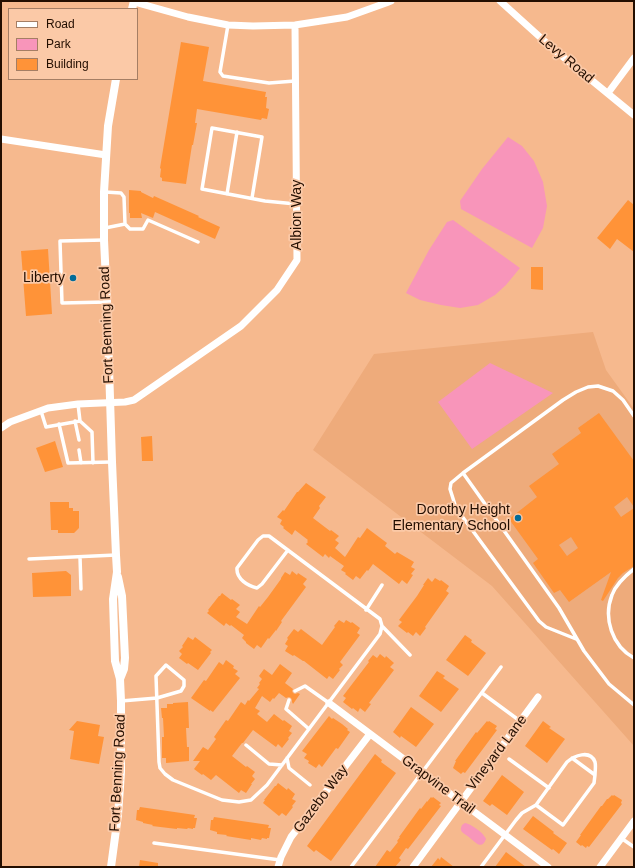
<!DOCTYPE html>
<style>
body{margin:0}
#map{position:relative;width:635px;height:868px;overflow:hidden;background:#f6b98e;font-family:Helvetica,sans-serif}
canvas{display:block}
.frame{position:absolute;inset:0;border:2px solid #230e00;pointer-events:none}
.legend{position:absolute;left:8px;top:8px;width:130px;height:72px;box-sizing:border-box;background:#fbc9a7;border:1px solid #a57e64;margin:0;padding:5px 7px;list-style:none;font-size:12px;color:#230e00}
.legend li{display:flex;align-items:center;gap:8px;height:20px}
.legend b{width:20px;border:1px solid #a57e64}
</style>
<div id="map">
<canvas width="635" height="868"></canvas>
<div class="frame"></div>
<ul class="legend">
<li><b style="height:5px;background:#fff"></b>Road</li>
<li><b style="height:11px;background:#f895ba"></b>Park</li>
<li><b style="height:11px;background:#ff9338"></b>Building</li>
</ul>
</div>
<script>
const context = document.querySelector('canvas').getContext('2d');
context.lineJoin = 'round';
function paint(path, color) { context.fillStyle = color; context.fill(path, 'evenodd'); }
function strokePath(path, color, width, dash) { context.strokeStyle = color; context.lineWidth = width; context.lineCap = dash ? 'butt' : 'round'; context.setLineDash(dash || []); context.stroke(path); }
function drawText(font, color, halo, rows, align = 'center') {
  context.font = font + ' Helvetica,sans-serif'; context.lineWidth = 3.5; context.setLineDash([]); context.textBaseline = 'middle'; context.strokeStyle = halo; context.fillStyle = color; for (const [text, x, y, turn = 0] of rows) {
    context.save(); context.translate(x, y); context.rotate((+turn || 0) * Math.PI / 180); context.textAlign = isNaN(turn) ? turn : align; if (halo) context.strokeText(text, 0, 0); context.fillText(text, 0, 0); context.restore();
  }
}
const built = new Path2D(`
 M593,332L606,370L634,409V746L492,586L313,450L374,354Z`);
const green = new Path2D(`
 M508,137L522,146L534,161L543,182L547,206L543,228L532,248L461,209L460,201L482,169Z
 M453,220L520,268L506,285L495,295L478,305L460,308L441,305L420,300L406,293L429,250L447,222Z
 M490,363L553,393L472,449L438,402Z
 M465,823C471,824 484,833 486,839C482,850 476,843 470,838C468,836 464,834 462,832C460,829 461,828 462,825Z`);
const building = new Path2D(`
 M181,42L209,47L203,81L266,92L265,97H267L266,108L269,109L267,119L262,118L261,120L197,109L195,123H197L193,145H192L186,184L162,181V178L160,177L161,169L160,168Z
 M129,190L141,191V192L153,198L154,196L199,216L198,217L220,227L215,239L155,212L153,218L141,213L142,218H130V213H129Z
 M628,200L634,205V252L617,239L610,249L597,238Z
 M48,249L52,314L26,316L21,251Z
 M531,267H543V290L531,289Z
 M599,413L634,461V507L627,497L614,507L621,517L634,508V566L623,573L618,578L603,601L601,600L611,572L569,602L560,590L554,593L533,563L538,559L509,519L537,497L529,486L559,464L552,454L581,433L578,428ZM571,537L578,548L567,556L559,545Z
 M152,436L153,461H142L141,437Z
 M55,441L63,467L45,472L36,448Z
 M306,483L326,497L319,506L320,508L313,518L330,531L331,530L339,536L335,540L339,543L335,548L345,557L358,537L360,538L367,528L387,543L385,546L395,554L397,552L414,562L411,567L415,569L411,574L413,575L407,584L402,580L399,584L373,564L368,571L367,570L360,579L356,576L353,580L345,574L346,573L341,570L344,566L330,556L329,558L325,554L323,557L306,544L308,542L307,541L308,540L295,530L292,535L283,528L284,527L280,524L282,520L277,517L283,510L284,511L297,492H298Z
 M50,502H69V508H73V511H79V528L74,533H58V530H51Z
 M66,571L71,575V596L33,597L32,573Z
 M292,571L297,575L298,573L307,579L303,584L306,587L281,621L282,622L276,631V630L269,639L268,638L261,648L257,645L254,649L246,643V642L242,638L244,635L231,625L230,626L226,623L224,626L207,613L209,611L208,610L219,596H220L222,593L231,600L232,599L240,605L236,609L240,612L236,617L247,624L259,606L260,607L268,597L281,579V578L285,572L290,575Z
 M428,578L432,582L435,578L440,581L441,580L449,586L446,591L449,593L425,627L426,628L420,636L416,632L413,636L408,632L407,633L398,626L402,622L399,620L417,596L424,585H423Z
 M339,620L344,623L346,620L351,623L352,622L360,628L357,633L360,635L340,662L343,665L339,669L340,670L333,679L329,676L327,679L304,661H303L294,655L293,656L285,651L288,646L285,644L288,639L287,638L294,629L298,632L301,629L322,645L335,627L334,626Z
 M465,635L472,640L471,642L486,653L468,676L446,660Z
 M188,637L193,640L195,637L212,650L210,652L211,653L198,670L188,663L187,664L179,658L182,654L179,651L183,647L182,646Z
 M380,654L385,658L386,656L394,663L390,667L394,670L369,703L371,704L365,712L360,708L358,712L353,708L352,709L343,702L346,698L343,696L369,662L368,661L373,655L377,658Z
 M226,660L234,666L233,668L238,671L235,674L240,678L213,712L210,710V711L191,698L204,680L206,681L219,662L223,665Z
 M280,664L292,673L285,683L293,689L292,691L293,693L295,694L298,693L300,694L293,704L292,702V700L291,698L289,697L286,698L279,693L274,699L273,698L270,702L262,696L255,708L260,711L257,714L267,722L274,714L283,721L284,720L292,726L289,731L292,733L288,738L289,739L282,748L278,744L276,747L253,730L243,743H242L232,756L246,767L247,766L255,772L252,776L255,779L251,784H252L246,793L241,790L239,793L216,775L211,780L203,774L202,775L194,769L200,761H193L203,747L208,750L216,739L214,737L226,720L228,721L241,702L245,705L248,700L249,701L259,689L257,688L260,684L259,683L262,679L259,676L264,669L272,675Z
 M437,671L445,676L443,678L459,689L441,712L419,696Z
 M188,702L189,728H186L187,747H189V761L166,763V758H162V737H164L163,718H162L161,708H167V704H173V703Z
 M411,707L434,724L416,747L401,736L400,738L393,732Z
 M329,716L332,719L333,718L342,724L348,729L347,730L350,732L338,749L336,748L322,767L319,764L316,768L308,763L309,761L304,758L307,754L302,751Z
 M77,721L100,725L98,736L104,737L99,764L70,759L74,731L69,730Z
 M487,721L488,722L489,721L497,726L495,729L497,730L465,773L463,772L461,774L453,768L456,761H455L476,732L477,733Z
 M543,721L551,727L549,728L565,739L547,763L525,746Z
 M375,754L382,760L381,762L396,773L331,861L316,850L314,852L307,846Z
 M502,775L524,792L507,815L492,804L490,806L483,801Z
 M278,783L287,790L288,788L295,794L292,799L296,801L292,806L293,807L286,816L282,813L279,816L263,803L265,800H264L275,786H276Z
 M612,795L613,796L614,795L622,800L621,803L622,804L589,847L587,846L586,848L582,845L581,846L576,842L581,835H580L601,806H602L607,799H608Z
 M431,797L432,798L433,797L441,803L439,805L441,806L408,849L406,848L399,858L401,860L395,867H375L387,850L390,852L398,842L397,841L400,837H399L420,808L421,809L427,801V802Z
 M140,807L195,815L194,818H197L195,828H193V829L188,828L187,829L177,828V829L152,826L153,825L143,823V822L136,820L137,810H139Z
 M533,816L554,832L553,833L567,843L559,854L553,849L552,850L523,829Z
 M214,817L269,825L268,828H271L269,838H267V839L262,838L261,840L251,838V840L226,836L227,835L217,834V832L210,830L211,820H213Z
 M506,852L526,867H495Z
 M441,857L454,867H431L438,858L440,860Z
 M140,860L158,863V867H139Z`);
const service = new Path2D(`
 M228,25L220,72L223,76L269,83L295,81
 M105,192L121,193L124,197L125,224L105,228
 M227,194L237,132
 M252,198L262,137L212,128L202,189L265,201L296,204
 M125,224L130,229H143L148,220L198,242
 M104,240L60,241L62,303L106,302
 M41,411L46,427L80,421L78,404
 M75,421L79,440
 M80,421L92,432L93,463
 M59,424L68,463L111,462
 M79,450L81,463
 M463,473L559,608L584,651L609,684L634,705
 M80,557L81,589
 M29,559L116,555
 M634,569C625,576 616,584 612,595C603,618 612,646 634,658
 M366,610L382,585
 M382,626L410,655
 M576,639L546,627L539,621L456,508L450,489L451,483L463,473L563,400L576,392L588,387L598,386L613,391L623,400L634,416
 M295,691L305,686L329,703
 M482,693L520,721
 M289,700L286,709L309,729
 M121,701L157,698L181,691L184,686V680L166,665L156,676L159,762L160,768L165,774L173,780L222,800L239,802L251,800L267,785L380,634L382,626L380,619L269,536H263L258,540L237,568C236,579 248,586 257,588L262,584L288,550
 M246,745L269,764L282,765
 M287,758L289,768L310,785
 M509,759L549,788
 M536,805L563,825L594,783L595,775L572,758
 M621,838L634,847
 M154,843L280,860
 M351,867L501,667
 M481,867L516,820L522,813L536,805L567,762C574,756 590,749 595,762C596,766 595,771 595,775`);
const minor = new Path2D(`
 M500,1L551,47L634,115
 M134,2L188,17L228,25L253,26L295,25L347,17L386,3L391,1
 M608,93L634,58
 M1,139L106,155
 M1,428L10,422L48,408L78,404L125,402L134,400L241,326L277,290L297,260L295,25
 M329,703L548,867
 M278,867L281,857L291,837L370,734
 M413,867L538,697
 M600,867L634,821`);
const tertiary = new Path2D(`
 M132,9L134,1
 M118,577L122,596L125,658L124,669L120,679
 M111,867L118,815L121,772V701L120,679L115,661L114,631L113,599L117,572L116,555L112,462L107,302L104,240V192L108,126L116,79`);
const markers = [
 [73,278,4,"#026c99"],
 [518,518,4,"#026c99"]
];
const streetNames = [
 ["Levy Road",566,59,40],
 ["Albion Way",297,215,-90],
 ["Fort Benning Road",107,325,-92],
 ["Vineyard Lane",497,753,-53],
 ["Fort Benning Road",118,773,-87],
 ["Grapvine Trail",438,785,37],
 ["Gazebo Way",321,799,-53]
];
const poiNames = [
 ["Liberty",65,278],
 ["Dorothy Height",510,510],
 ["Elementary School",510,526]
];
paint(built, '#eeab7b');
paint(green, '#f895ba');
paint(building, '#ff9338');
strokePath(service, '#fff', 3.5);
strokePath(minor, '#fff', 7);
strokePath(tertiary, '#fff', 8);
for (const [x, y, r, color] of markers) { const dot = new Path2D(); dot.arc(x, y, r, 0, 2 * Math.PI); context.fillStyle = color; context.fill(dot); strokePath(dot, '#fbc9a7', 1.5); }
drawText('14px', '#230e00', '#fbc9a7', streetNames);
drawText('14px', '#230e00', '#fbc9a7', poiNames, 'right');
</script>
